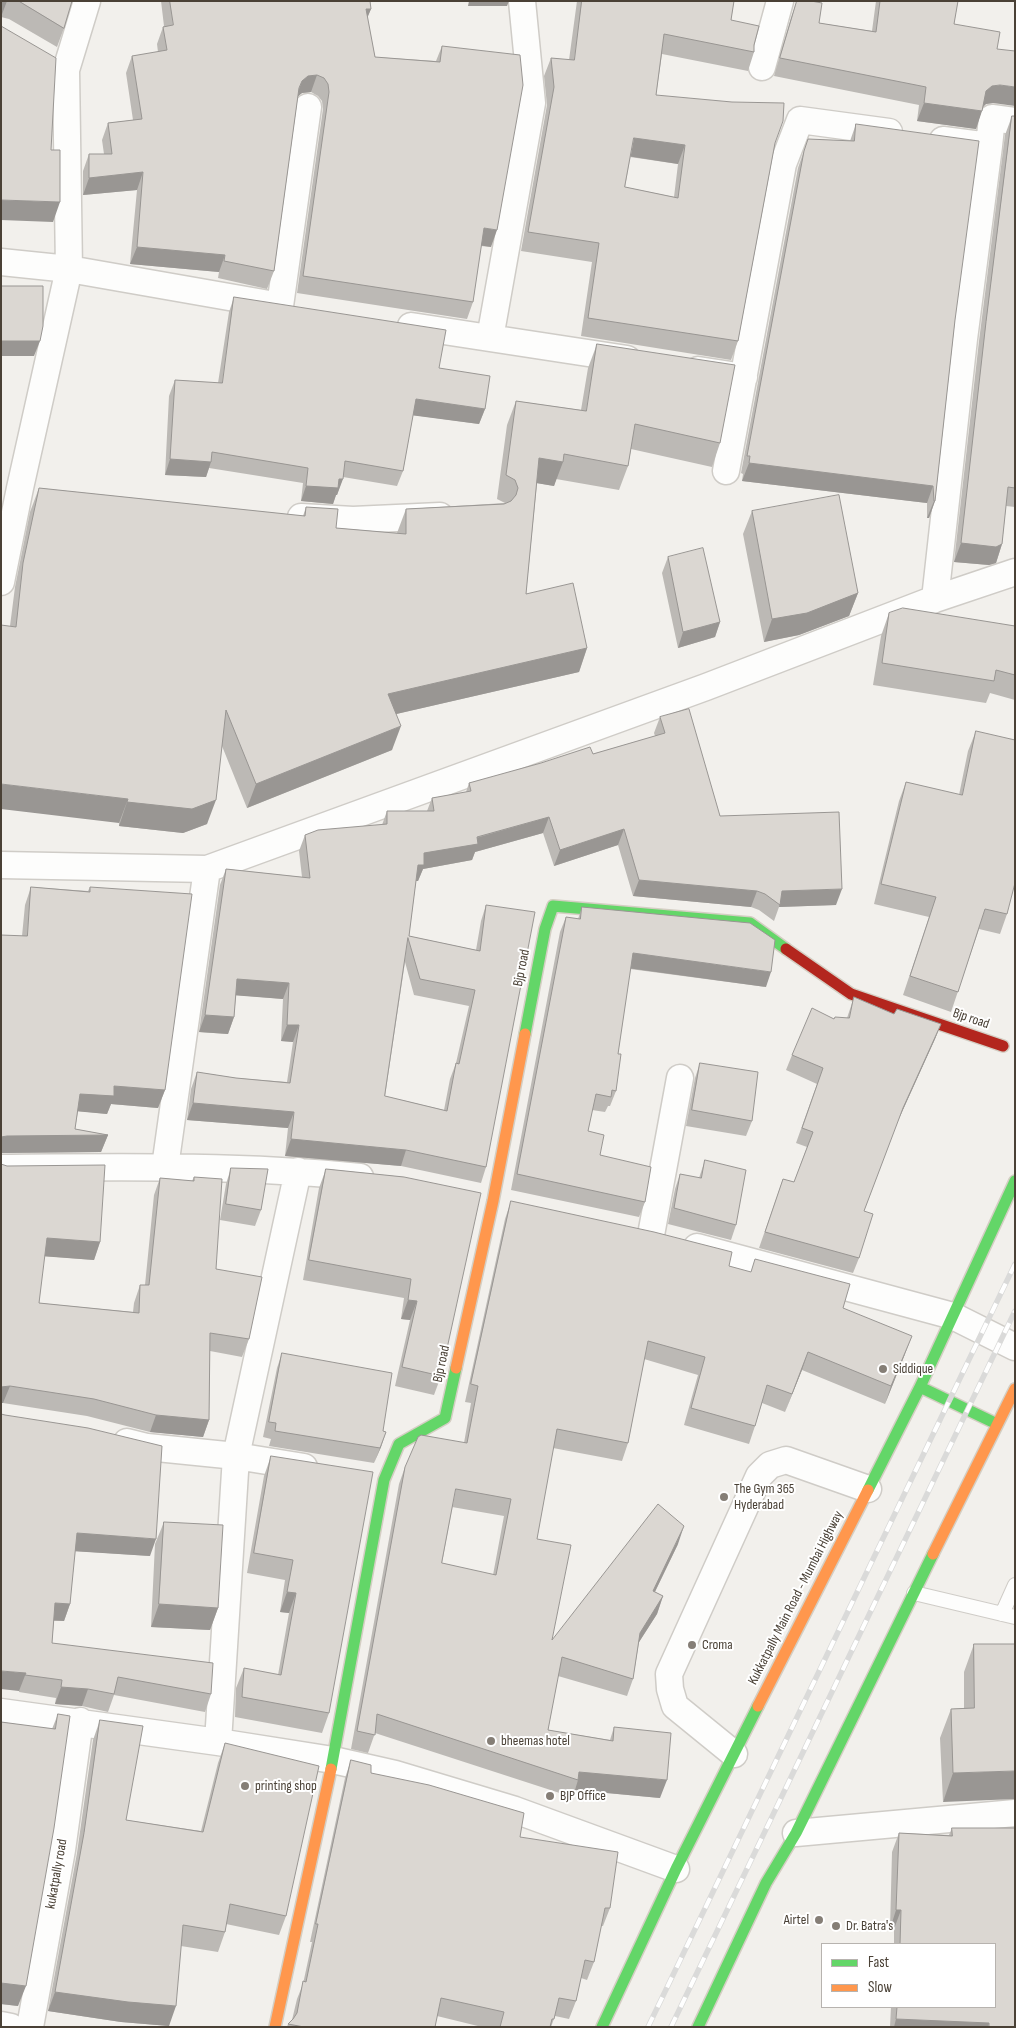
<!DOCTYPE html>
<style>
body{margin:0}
#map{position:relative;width:1016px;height:2028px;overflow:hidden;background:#f2f0ec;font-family:"Sofia Sans Condensed",sans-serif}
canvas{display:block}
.frame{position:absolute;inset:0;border:2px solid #4a4136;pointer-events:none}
.legend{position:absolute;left:821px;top:1943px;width:175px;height:65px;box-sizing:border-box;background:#fff;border:1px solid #b7b3af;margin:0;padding:6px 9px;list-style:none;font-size:15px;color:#4a4136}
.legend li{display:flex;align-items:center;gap:10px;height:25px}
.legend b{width:25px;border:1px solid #b7b3af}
</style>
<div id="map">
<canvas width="1016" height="2028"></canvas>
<div class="frame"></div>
<ul class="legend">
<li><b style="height:6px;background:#63d668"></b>Fast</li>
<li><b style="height:6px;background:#ff974d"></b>Slow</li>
</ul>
</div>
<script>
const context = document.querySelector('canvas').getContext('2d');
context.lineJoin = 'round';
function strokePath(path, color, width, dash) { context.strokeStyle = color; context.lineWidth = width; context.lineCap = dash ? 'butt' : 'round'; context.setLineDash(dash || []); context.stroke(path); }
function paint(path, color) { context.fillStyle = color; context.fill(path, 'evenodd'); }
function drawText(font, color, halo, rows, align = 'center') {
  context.font = font + ' "Sofia Sans Condensed",sans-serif'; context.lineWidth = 4; context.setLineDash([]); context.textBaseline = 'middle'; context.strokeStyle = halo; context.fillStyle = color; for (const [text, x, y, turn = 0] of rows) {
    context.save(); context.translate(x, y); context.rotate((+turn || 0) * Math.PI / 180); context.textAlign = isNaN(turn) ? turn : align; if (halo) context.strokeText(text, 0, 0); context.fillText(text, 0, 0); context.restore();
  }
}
const lane = new Path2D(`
 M914,1593L1015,1617
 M1002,1614L1015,1585`);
const street = new Path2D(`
 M762,67L780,1
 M943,140L989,146
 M1,262L69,269L269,304
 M280,306L308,107
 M411,326L627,359
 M490,338L532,103L522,1
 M698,370L744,377
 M726,471L783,164L800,120L889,132
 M301,517L353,520L440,516
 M1,582L20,488L69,269L66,70L87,1
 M935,599L964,339L989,146L992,118L1015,121
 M1,865L207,869L706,687L935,599L1015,572
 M165,1167L207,869
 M1,1168C121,1167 241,1165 360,1177
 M651,1235L680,1078
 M697,1247L953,1316L1015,1347
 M127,1442L147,1447L236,1456L304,1467
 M1,1712L218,1742L333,1760L395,1774L515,1810L676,1869
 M218,1742L236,1456L298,1171
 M734,1754L675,1706L670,1689L669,1674L759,1476L770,1465L786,1460L868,1489
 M796,1833L1015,1813
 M1,2025L11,2027
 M30,2027L62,1850L80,1721`);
const fast = new Path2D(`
 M525,1034L545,929L553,906L750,923L786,949
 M920,1387L997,1424
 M868,1490L920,1387L1015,1181
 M331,1769L384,1480L399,1444L445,1418L456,1368
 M602,2027L676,1869L758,1706
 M698,2027L766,1883L796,1833L933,1554`);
const slow = new Path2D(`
 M456,1368L493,1201L525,1034
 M933,1554L1015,1389
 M758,1706L868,1490
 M275,2027L331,1769`);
const jam = new Path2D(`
 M786,949L851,994L1003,1046`);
const rail = new Path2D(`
 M648,2027L1015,1264
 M671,2027L1015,1311`);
const wall = new Path2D(`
 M1,1H72L64,28L57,47L9,19L1,17Z
 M161,1H370L371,9L367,17L375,57L436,61L442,46L491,247L481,246L473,302L467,319L297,293L323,109L322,101L318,96L311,92L302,93L298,96L274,271L267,289L218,278L219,272L130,264L137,190L83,195V171L89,154H104L102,140L108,123L133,120L126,73L132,56L158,52L157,44L163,27L164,26Z
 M577,1H734L731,20L754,45V52L748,71L662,54L656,95L775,144L738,341L731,360L581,336L592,262L521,251L547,105L544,76L551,58L569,60ZM630,157L678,164L674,197L625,187Z
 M797,1L819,23L872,31L876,1H958L954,24L997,49L993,103L986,104L983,106L976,129L917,121L919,105L774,76L791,18Z
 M1012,116H1015V507L1006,506L1002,544L996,563L989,565L954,562L979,341L1005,135Z
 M856,124L955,320L935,501L929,518H927V503L742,481L743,474L741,473L798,168L808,139L850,141Z
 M234,297L439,368L485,409L479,424L413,415L403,471L397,486L343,477L337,495H336L333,504L301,501L303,483L209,468L206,477L165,475L169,396L175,380L218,383L229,312Z
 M597,344L720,443L712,467L631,449L628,466L619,490L556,479L554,486L537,483L526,594L587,648L579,672L396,714L392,750L247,808L222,746L207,824L183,833L119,826V823L10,626L15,587L30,512L39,488L303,516L306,507L336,528L397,533L406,509L505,503L497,499L507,425L516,401L581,410L588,368Z
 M752,511L858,593L849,616L799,635L764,642L743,534Z
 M668,557L720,622L715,637L678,648L662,573Z
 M1015,585V601L1014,588Z
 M889,613L1015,626V700L990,693L986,703L873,685L881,636Z
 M660,717L720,816L836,905L779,907L774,921L759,910L751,907L633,896L618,845L554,866L543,833L475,852L472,860L423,869L418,881H416L409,936L476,950L481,921L486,905V1167L481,1183L401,1166L285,1156L288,1128L187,1120L191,1089L197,1072L236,1078L287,1082L293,1042L281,1041L283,999L236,995L234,1017L228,1034L199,1032L220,885L226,869L302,877L299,851L305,835L382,825L387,811H427L432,798L466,792L469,783L593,754L655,736L654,733ZM405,962L414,995L469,1006L456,1063L450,1079L444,1110L385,1096Z
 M976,731L1007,914L1000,934L979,929L951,1012L903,995L929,917L874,904L899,801L906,782L959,795L968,751Z
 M31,887L88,891L90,887L165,1090L158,1108L111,1104L107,1114L78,1111L75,1129L108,1135L101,1152L1,1153V935L22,936L25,905Z
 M582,907L766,987L630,969L618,1054L616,1091L610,1106H608L605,1112L592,1110L588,1131L600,1155L645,1202L639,1217L511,1190L560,932L566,917L578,919Z
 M854,997L894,1014L941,1024L935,1039L897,1123L864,1211L859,1258L853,1273L759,1248L783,1179L794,1182L807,1147L796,1143L817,1084L786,1070L792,1055L847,1018Z
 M700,1063L752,1121L746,1136L686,1126L695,1078Z
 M705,1160L736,1225L731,1240L668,1224L675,1189L680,1174L699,1178Z
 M1,1164L100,1242L94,1260L44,1256L39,1303L133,1312L134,1303L140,1285H145L154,1195L160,1178L192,1181L194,1177L216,1269L249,1339L242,1357L210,1351L209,1420L203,1437L150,1432L87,1416L3,1403Z
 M231,1168L261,1210L255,1226L220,1220L226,1184Z
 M326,1169L404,1177L441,1376L434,1395L395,1386L410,1320L401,1319L404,1298L303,1280L319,1188Z
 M511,1201L729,1266L843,1308L905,1354L885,1404L802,1370L785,1412L762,1403L755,1426L749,1444L684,1425L698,1375L644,1359L628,1443L622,1461L553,1448L537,1539L552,1640L678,1544L655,1592L663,1596L657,1614L639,1642L633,1679L627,1696L558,1676L548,1730L610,1740L614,1727L660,1798L575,1790L572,1797L375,1733L368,1753L351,1749L399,1484L405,1467L464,1443L471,1403L465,1402L505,1219ZM452,1507L504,1516L493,1575L442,1563Z
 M282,1353L381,1447L374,1463L269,1446L271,1439L263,1437L277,1368Z
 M1,1414L150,1556L75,1551L70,1604L64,1621H54L52,1643L211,1694L205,1712L114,1695L108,1712L82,1706L55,1704L56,1698L19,1692Z
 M271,1456L329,1713L322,1733L235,1717L236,1688L244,1668L278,1675L289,1613L280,1612L285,1580L247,1573L264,1476Z
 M164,1522L218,1608L210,1630L151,1627L155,1544Z
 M974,1644H1015L943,1802L940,1738L951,1709L964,1708V1672Z
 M58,1714L18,2006L1,2004V1722L52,1729Z
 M100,1720L126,1820L201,1831L218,1763L225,1743L286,1916L279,1935L226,1924L225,1932L218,1952L181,1946L169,2026L121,2022L48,2011L77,1853L93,1740Z
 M351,1760L371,1773L520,1837L610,1908L603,1926H601L594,1962L587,1980L581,1978L576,2001L569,2019L555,2016L551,2027H482L437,2016L435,2027H287L288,2024L292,2020L297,1999L303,1984L312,1942H310L345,1778Z
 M952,1828H1015V2027H890L891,2007H995V1944H894V1929H890L892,1852L899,1833L949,1835Z`);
const shadedWall = new Path2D(`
 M1,1H7L1,17Z
 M469,1H509L507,6H468Z
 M366,9H371L364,26Z
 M317,75L311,92L302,93L296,98L302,81L308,76Z
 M1000,85L1015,87V106L993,103L986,104L980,110L986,91L992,86Z
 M924,103L982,111L976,129L917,121Z
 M634,138L685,145L678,164L627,156Z
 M143,172L137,190L83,195L89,178Z
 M1,200L60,202L53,222L1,220Z
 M484,228L497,230L491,247L478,245Z
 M137,247L225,255L219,272L130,264Z
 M1,341H40L34,356H1Z
 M416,399L485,409L479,424L410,415Z
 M539,458L563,462L554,486L530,482Z
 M170,459L211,462L206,477L165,475Z
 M749,463L933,486L927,503L742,481Z
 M339,479H343L337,495H336L333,504L301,501L306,486Z
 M934,501H935L929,518H927Z
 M961,543L1002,544L996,563L989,565L954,562Z
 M858,593L849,616L799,635L764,642L772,619Z
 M720,622L715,637L678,648L683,632Z
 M587,648L579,672L379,718L388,694Z
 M401,726L392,750L247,808L256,784Z
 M1,784L128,799L119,823L1,809Z
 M216,800L207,824L183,833L119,826L127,802Z
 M549,817L543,833L475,852L472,860L423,869L418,881H412L418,865L424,853Z
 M624,829L618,845L554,866L560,850Z
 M639,880L757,891L751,907L633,896Z
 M842,889L836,905L779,907L782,891Z
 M633,953L771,972L766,987L627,968Z
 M237,979L289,983L283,999L231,995Z
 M205,1015L234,1017L228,1034L199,1032Z
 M941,1024L935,1039L897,1123L903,1108Z
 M287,1025H299L293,1042L281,1041Z
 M114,1086L165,1090L158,1108L111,1104L107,1114L74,1111L80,1094Z
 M193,1103L294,1112L288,1128L187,1120Z
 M108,1135L101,1152L1,1153V1137L7,1136Z
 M291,1139L406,1150L401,1166L285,1156Z
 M47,1238L100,1242L94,1260L40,1256Z
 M408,1300L417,1301L410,1320L401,1319Z
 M912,1336L905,1354L885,1404L891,1386Z
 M808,1352L802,1370L785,1412L792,1394Z
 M2,1386H10L3,1403H1V1387Z
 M156,1415L209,1420L203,1437L150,1432Z
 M386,1432L381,1447L374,1463L380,1448Z
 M684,1526L678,1544L647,1608L653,1591Z
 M77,1533L156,1539L150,1556L71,1551Z
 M287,1592L296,1593L289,1613L280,1612Z
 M663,1596L657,1614L634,1650L640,1633Z
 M55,1603L70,1604L64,1621L49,1620Z
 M159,1604L218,1608L210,1630L151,1627Z
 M1,1671L26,1673L19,1691L1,1689Z
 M61,1687L88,1689L82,1706L55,1704Z
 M1015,1771V1799L943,1802L953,1773Z
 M579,1772L667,1780L660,1798L575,1790L578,1780Z
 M896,1910H901L894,1929H890Z
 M1,1983L26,1986L18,2006L1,2004Z
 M55,1992L176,2006L169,2026L121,2022L48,2011Z
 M896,2019L989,2023L988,2027H894Z`);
const building = new Path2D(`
 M19,1H72L64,28Z
 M170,1H370L371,9H366L375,57L440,62L442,46L520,55L523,85L497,230L484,228L473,302L303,276L329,92L328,84L324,78L317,75L308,76L302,81L299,88L274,271L224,261L225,255L137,247L143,172L89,178V154H112L108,123L142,119L132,56L167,50L163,27L173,25Z
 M582,1H734L731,20L759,26L754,45V52L664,34L656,95L732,102L784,103L783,121L775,143L738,341L588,318L599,243L528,232L554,87L551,58L574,60ZM634,138L685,145L678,198L625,187Z
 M797,1H811L822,3L819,23L876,32L880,1H958L954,24L1000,32L997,49L1015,51V87L1000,85L992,86L986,91L982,111L924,103L926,87L780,58Z
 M1,26L56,58L51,150H60V202L1,200Z
 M1012,116H1015V488L1008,487L1002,544L996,547L961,543L986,322Z
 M856,124L979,141L955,320L935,501H934L933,486L749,463L750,456H747L804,151L808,139L854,141Z
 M1,286H43V326L40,341H1Z
 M234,297L446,330L439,368L490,376L485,409L416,399L403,471L345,461L343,479H339L338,488L306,486L308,468L212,452L211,462L170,459L175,380L222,383Z
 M597,344L735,365L720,443L635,424L628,466L564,454L563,462L539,458L526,594L573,583L587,648L388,694L401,726L256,784L226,710L216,800L192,809L127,802L128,799L1,784V625L16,627L23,563L39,488L305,516L306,507L338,509L336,528L406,534V509L504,504L511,501L516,495L518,488L515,480L506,475L516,401L586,411Z
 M839,495L858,593L807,613L772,619L752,511Z
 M703,548L720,622L683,632L668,557Z
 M903,608L1015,626V675L996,670L994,681L882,663L889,613Z
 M689,709L720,816L839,812L842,889L782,891L780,905L765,894L757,891L639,880L624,829L560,850L549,817L477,837L478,844L424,853V865H418L409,936L480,951L486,905L535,912L486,1167L406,1150L291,1139L294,1112L193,1103L197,1072L236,1078L290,1083L299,1025H287L289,983L237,979L234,1017L205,1015L226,869L310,878L305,835L318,830L387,824V811H434L432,798L471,791L469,783L541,763L590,747L593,754L665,733L660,717ZM408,938L420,979L475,990L459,1064L456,1063L447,1111L385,1096Z
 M976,731L1015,740V883L1007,914L985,909L958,992L910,976L936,897L881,884L906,782L962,795Z
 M31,887L90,892V887L192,894L165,1090L114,1086V1096L80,1094L75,1129L108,1135L7,1136L1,1137V935L27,936Z
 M582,907L750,923L775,940L771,972L633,953L618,1054H621L616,1091L612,1090L611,1097L596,1094L588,1131L604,1135L600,1155L651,1167L645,1202L517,1174L566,917L580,919Z
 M854,997L894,1014L897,1009L941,1024L903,1108L864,1211L873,1214L859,1258L765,1232L783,1179L794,1182L813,1132L802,1128L823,1068L792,1055L812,1008L834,1019L835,1017L849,1018Z
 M700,1063L758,1072L752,1121L692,1110Z
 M705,1160L746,1170L736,1225L674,1208L680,1174L701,1178Z
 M1,1164L7,1166L105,1165L100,1242L47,1238L39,1303L139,1313L140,1285H149L160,1178L194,1181V1177L222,1179L216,1269L262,1277L249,1339L210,1333L209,1420L156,1415L94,1399L10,1386L1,1387Z
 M231,1168L268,1169L261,1210L226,1204Z
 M326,1169L404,1177L481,1193L441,1376L402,1367L417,1301L408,1300L411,1279L309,1260Z
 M511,1201L654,1232L732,1252L729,1266L751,1272L755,1259L850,1284L843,1308L912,1336L891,1386L808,1352L792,1394L767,1385L755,1426L691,1408L705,1357L648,1341L628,1443L557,1429L537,1539L571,1545L552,1640L658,1504L684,1526L653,1591L663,1596L640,1633L633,1679L562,1657L548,1730L613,1741L614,1727L671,1733L667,1780L579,1772L578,1780L377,1714L375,1735L357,1731L405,1467L418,1437L421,1435L467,1443L478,1386L471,1384ZM456,1489L511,1499L496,1575L442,1563Z
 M282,1353L392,1373L383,1431L386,1432L380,1448L275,1431L276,1423L269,1422Z
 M1,1414L5,1415L88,1428L162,1446L156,1539L77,1533L70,1604L55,1603L52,1643L213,1663L211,1694L118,1677L114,1694L88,1689L61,1687L62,1680L25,1675L26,1673L1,1671Z
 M271,1456L373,1472L329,1713L242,1697L244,1668L281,1675L296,1593L287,1592L293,1560L254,1553Z
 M164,1522L223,1525L218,1608L159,1604Z
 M974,1644H1015V1771L953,1773L951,1709L974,1708Z
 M58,1714L70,1716L54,1828L26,1986L1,1983V1722L55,1729Z
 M100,1720L143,1726L126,1820L203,1832L225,1743L319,1766L286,1916L230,1904L225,1932L183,1925L176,2006L128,2002L55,1992L84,1833Z
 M351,1760L371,1765V1773L429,1785L524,1813L520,1837L618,1852L610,1908H605L594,1962L585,1960L576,2001L559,1998L554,2019H552L550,2027H500L504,2012L441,1998L435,2027H304L288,2024L293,2019L297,2013L303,1981L306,1982L318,1924H316Z
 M952,1828H1015V2027H989V2023L896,2019L897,2007H995V1944H900L901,1910H896L899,1833L952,1836Z`);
const markers = [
 [883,1369,5,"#857e76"],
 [724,1497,5,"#857e76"],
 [692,1645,5,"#857e76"],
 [491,1741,5,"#857e76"],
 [245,1786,5,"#857e76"],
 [550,1796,5,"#857e76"],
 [819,1920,5,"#857e76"],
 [836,1926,5,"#857e76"]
];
const streetNames = [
 ["Bjp road",522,968,-79],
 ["Bjp road",971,1019,19],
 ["Bjp road",442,1364,-78],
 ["Kukkatpally Main Road - Mumbai Highway",796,1598,-63],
 ["kukatpally road",57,1874,-80]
];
const poiNames = [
 ["Siddique",893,1369],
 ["The Gym 365",734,1489],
 ["Hyderabad",734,1505],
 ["Croma",702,1645],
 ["bheemas hotel",501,1741],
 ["printing shop",255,1786],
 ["BJP Office",560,1796],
 ["Airtel",809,1920,"right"],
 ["Dr. Batra's",846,1926]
];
strokePath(lane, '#cfccc7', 16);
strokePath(street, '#cfccc7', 29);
strokePath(fast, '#d4cec3', 14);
strokePath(slow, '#d4cec3', 14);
strokePath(jam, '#d4cec3', 14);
strokePath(lane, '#fdfdfc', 14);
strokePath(street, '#fdfdfc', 26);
strokePath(fast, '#63d668', 11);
strokePath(slow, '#ff974d', 11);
strokePath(jam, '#b3261e', 11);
strokePath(rail, '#dadad9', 5.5);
strokePath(rail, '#fff', 4, [11]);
paint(wall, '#bcb9b5');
paint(shadedWall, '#999693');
paint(building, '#dbd7d2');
strokePath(building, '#999693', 1);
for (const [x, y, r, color] of markers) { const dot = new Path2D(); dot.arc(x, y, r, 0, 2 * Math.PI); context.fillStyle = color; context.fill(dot); strokePath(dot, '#fff', 2); }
drawText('14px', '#4a4136', '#fff', streetNames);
drawText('14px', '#4a4136', '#fff', poiNames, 'left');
</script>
